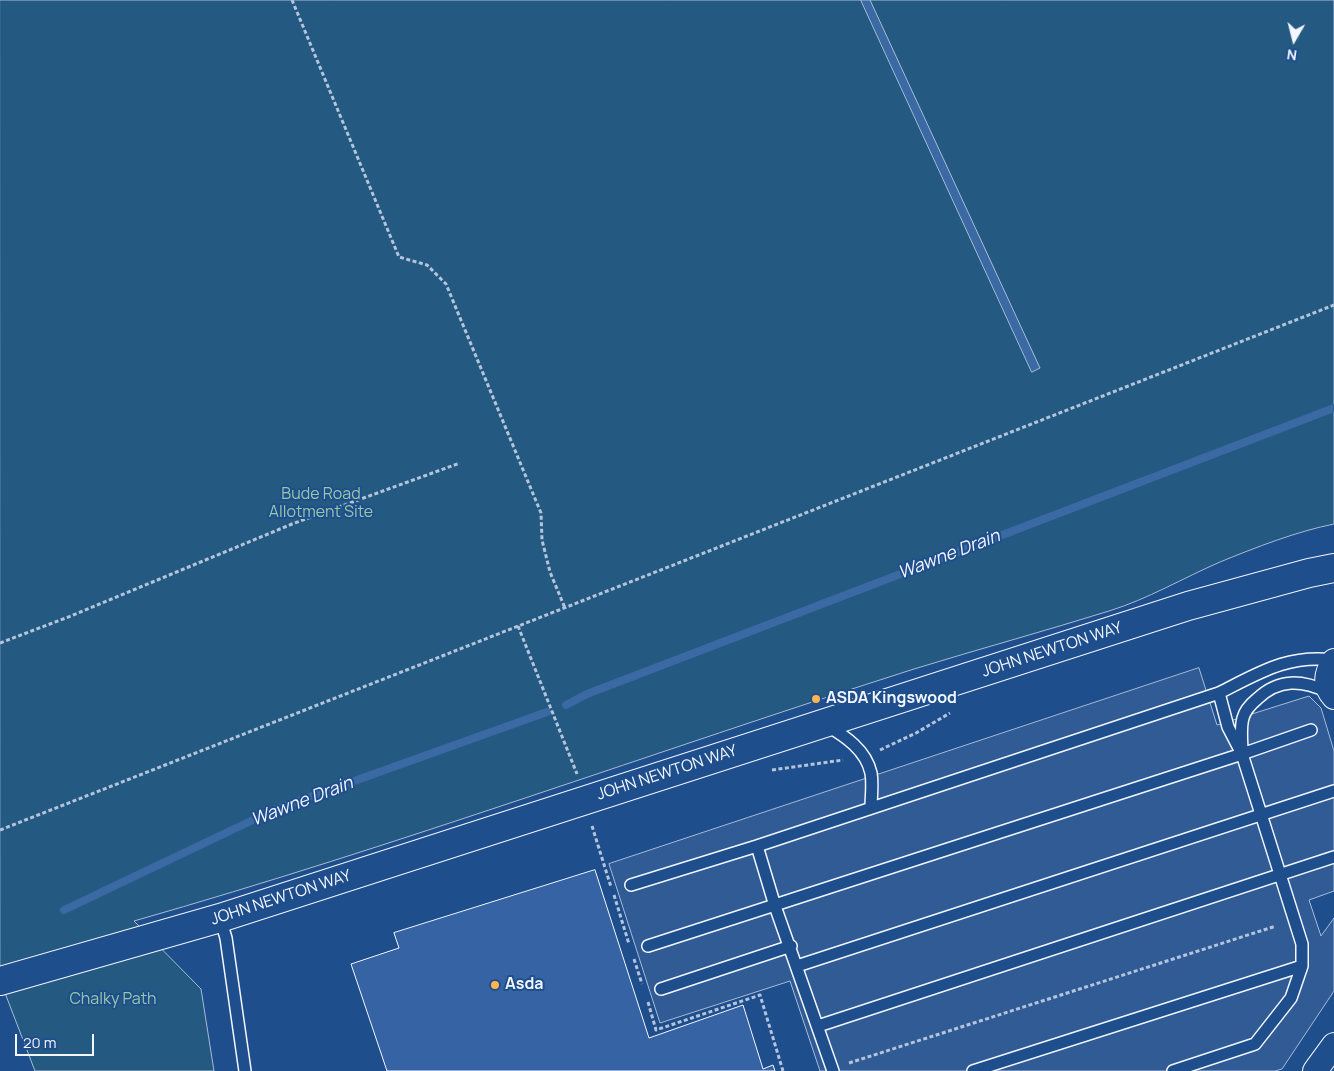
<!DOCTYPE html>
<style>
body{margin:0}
#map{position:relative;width:1334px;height:1071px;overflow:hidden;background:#1f4e8c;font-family:Manrope,sans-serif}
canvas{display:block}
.north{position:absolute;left:1269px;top:15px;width:50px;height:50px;-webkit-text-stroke:4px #1f4e8c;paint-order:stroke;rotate:188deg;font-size:14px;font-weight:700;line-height:20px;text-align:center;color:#f2f6ff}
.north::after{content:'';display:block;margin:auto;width:18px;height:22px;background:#f2f6ff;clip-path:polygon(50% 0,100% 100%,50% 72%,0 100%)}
.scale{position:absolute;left:15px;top:1034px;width:79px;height:22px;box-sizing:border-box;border:2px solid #f2f6ff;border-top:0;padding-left:6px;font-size:15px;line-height:18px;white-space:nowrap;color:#f2f6ff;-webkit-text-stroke:4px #1f4e8c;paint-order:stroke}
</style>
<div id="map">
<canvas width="1334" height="1071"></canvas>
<div class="north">N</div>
<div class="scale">20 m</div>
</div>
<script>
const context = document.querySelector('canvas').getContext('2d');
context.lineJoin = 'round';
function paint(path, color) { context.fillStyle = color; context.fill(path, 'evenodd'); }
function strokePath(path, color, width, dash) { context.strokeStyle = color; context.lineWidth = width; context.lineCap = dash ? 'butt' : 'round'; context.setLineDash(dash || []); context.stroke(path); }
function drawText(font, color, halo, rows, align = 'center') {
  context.font = font + ' Manrope,sans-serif'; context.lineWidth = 4; context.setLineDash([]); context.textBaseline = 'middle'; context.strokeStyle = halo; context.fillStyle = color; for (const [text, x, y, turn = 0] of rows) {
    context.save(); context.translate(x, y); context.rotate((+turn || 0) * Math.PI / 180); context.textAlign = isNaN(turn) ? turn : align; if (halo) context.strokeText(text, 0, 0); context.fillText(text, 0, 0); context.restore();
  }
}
const green = new Path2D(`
 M0,0H1334V524C1298,531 1254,548 1220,562C1183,578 1148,599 1109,611C1045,631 979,649 914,669C654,752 397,846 134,921L201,989L214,1071H35L0,980Z`);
const parking = new Path2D(`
 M1199,668L1217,725L1309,696L1321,708L1334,751V891L1309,900L1321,936L1334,918V991L1282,1069L1275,1071H820L790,981L660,1023L609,864Z`);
const water = new Path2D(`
 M861,0H870L1040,368L1032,372Z`);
const stream = new Path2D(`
 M566,705L587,694L1334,408
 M64,910L276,809L547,712`);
const building = new Path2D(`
 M595,870L649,1038L743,1005L763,1069L773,1065L775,1071H387L351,964L399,948L394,933Z`);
const path = new Path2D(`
 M292,0L399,257L427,265L446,284L541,513L542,540L550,572L565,608
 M518,626L577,774
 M0,643L71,616L292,524L460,463
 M880,750L916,733L950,713
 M772,770L843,760
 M592,826L611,887
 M0,830L1334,305
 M614,895L629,944
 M634,959L642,984
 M648,1002L656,1030L760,995L783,1071
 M849,1063L1276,926`);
const service = new Path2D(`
 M826,725C845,736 866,750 871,773C873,784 871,797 871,808
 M1242,753C1242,742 1240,728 1243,718C1245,710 1251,704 1257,699C1279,678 1302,680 1328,692
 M631,885L757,846
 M220,918L226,938L245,1071
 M648,946L1242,754L1311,730
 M797,966L1334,791
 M661,989L791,946
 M818,1026L1334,857
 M833,1071L775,906L757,846L1219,693C1259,673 1288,654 1334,660
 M973,1071L1302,966
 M1173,1071L1255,1044L1291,998L1302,966V944L1242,754L1228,727L1219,693`);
const minor = new Path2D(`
 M1334,661C1326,673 1324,686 1334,697
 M1315,1071L1334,1045`);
const tertiary = new Path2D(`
 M0,981L220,918L1188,606L1309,573L1334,568`);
const markers = [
 [816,699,5,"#ffb74d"],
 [495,985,5,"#ffb74d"]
];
const parkNames = [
 ["Bude Road",321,495],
 ["Allotment Site",321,513],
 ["Chalky Path",113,1000]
];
const streetNames = [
 ["JOHN NEWTON WAY",1052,650,-18],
 ["JOHN NEWTON WAY",667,773,-18],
 ["JOHN NEWTON WAY",281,898,-18]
];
const poiNames = [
 ["ASDA Kingswood",826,699],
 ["Asda",505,985]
];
const waterNames = [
 ["Wawne Drain",949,555,-21],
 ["Wawne Drain",302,802,-21]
];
paint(green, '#245a82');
strokePath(green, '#a8bbd7', 1);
paint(parking, '#305b95');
strokePath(parking, '#a8bbd7', 1);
paint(water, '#3b69a3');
strokePath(water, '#a8bbd7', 1);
strokePath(stream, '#3b69a3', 8);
paint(building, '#3563a3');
strokePath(building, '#f2f6ff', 1);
strokePath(service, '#f2f6ff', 14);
strokePath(minor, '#f2f6ff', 26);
strokePath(tertiary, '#f2f6ff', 30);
strokePath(path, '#b3c4dc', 3, [4, 2.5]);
strokePath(service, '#1f4e8c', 11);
strokePath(minor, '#1f4e8c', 24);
strokePath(tertiary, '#1f4e8c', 28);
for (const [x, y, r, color] of markers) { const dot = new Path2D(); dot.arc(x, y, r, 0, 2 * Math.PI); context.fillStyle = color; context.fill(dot); strokePath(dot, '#1f4e8c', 2); }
drawText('16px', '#97c8a6', '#1f4e8c', parkNames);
drawText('16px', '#f2f6ff', '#1f4e8c', streetNames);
drawText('bold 16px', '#f2f6ff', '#1f4e8c', poiNames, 'left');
drawText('italic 18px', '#f2f6ff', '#1f4e8c', waterNames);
</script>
